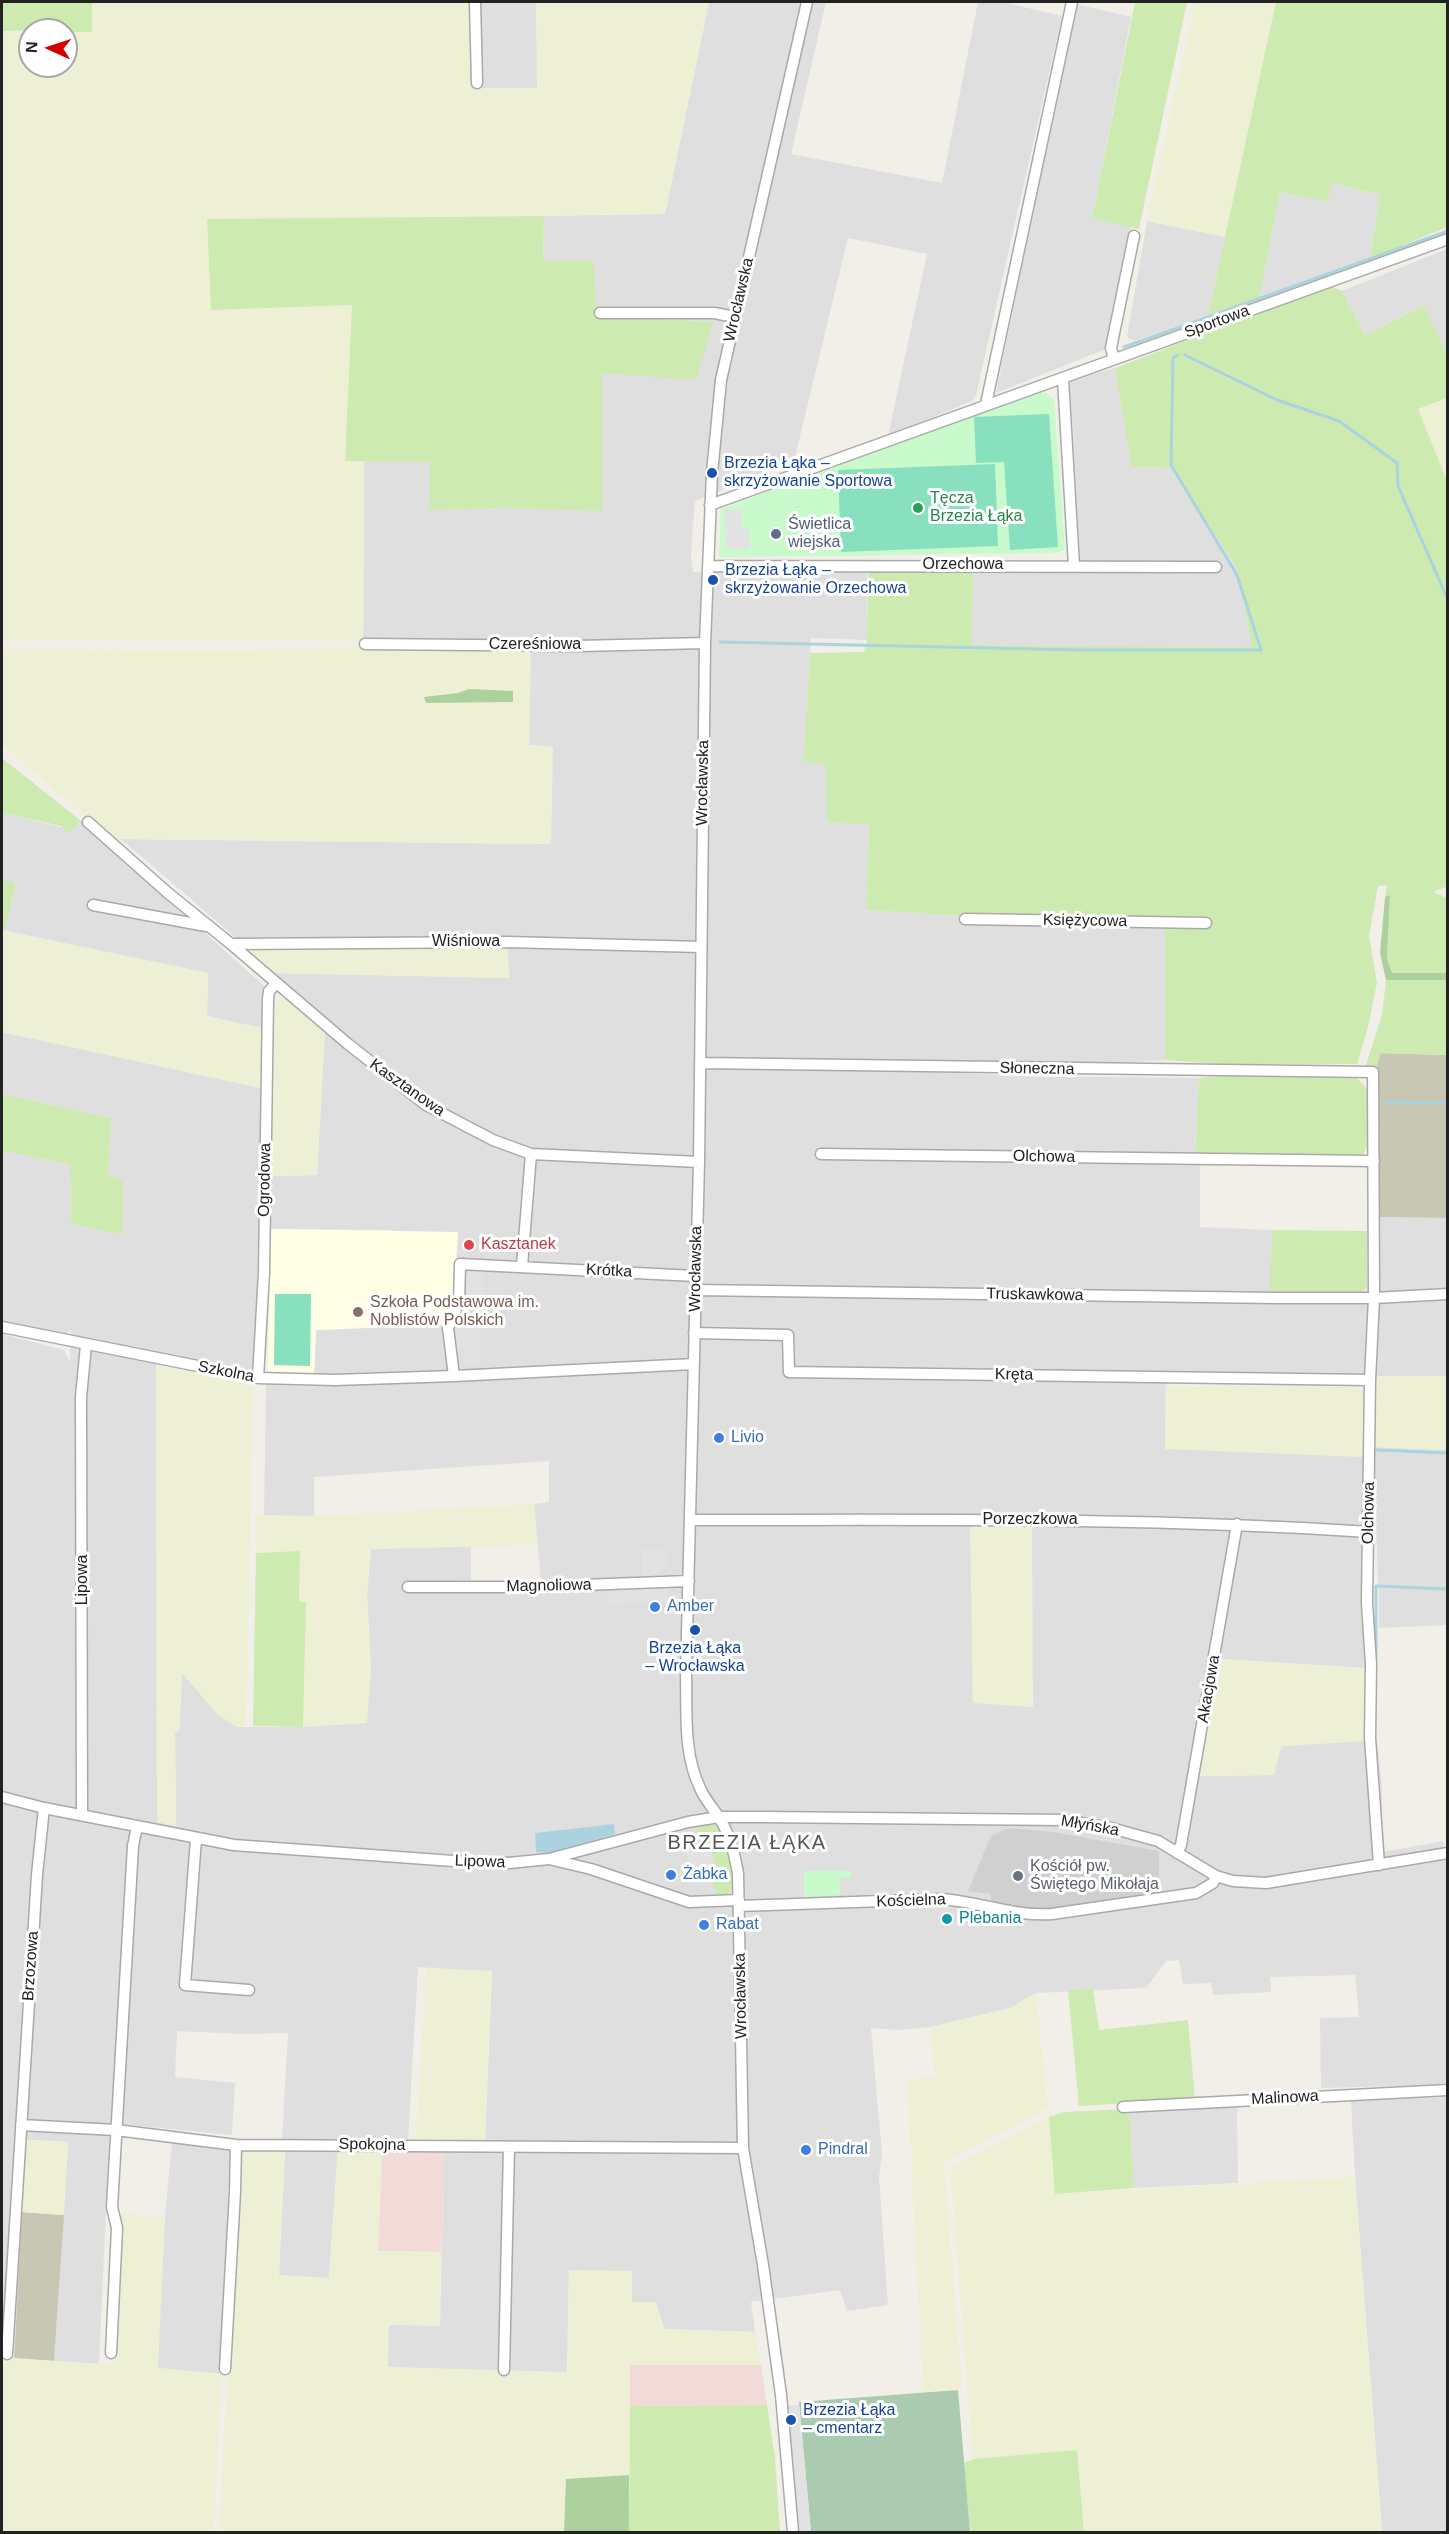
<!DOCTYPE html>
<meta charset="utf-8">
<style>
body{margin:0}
#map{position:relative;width:1449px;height:2534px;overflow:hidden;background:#f2efe9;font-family:Helvetica,sans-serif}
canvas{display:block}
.frame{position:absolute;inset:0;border:3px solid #222;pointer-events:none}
.north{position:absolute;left:18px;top:18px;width:60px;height:60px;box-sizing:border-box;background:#fff;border:2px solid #a7a7a7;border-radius:50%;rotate:273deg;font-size:16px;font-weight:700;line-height:24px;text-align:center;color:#222}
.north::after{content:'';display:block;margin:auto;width:21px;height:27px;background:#d40000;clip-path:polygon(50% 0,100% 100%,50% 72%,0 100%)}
</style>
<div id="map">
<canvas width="1449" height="2534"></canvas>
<div class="frame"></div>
<div class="north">N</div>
</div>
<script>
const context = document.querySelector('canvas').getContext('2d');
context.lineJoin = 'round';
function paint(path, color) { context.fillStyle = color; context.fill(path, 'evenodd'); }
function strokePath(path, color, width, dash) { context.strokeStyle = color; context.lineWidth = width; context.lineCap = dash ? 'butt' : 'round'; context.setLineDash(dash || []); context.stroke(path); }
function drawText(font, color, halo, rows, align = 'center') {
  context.font = font + ' Helvetica,sans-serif'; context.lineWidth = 6; context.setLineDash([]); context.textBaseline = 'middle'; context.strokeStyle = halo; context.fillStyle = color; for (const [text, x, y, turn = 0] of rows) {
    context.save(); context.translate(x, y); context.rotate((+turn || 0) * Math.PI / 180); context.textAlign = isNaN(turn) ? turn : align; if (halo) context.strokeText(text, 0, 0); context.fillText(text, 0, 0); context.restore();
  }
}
const residential = new Path2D(`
 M480,2H536L538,88H481Z
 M709,2H826L791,154L942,183L978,2H1002L1062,16L976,395L972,401L888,436L927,254L848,238L794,461L695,501L691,555L693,572L830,574L831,569L867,571V640L811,638L803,762L826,764L869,824L866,910L1166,929L1165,1060L959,1073L1024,1076L1199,1078L1195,1152V1164L1200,1163V1227L1272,1230L1271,1291H1363L1377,1288L1378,1217L1447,1218V1376L1411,1378L1166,1371L1165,1448L1364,1457L1366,1668L1220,1659L1200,1776L1274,1775L1281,1746L1377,1740L1382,1786V1852L1443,1841L1448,1869L1447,2082L1433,2085L1321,2088L1320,2018L1359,2017L1355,1975L1270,1977L1271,1992L1213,1995L1211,1983L1183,1984L1179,1960L1166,1961L1146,1988L1036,1993L1010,2008L930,2027L898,2030L871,2028L882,2154L879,2177L888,2305L847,2311L840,2290L751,2302L755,2332L664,2329L656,2302H632L569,2271L567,2373L387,2367L388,2324L440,2325L444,2150L485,2142L492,1972L418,1967L408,2140L282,2139L288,2033L245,2034L177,2031L175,2077L235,2083L232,2135L110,2123L99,2364L54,2361L68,2142L16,2139L2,2343V1334L64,1350L70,1362L71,1330L65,1335L2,1322V1151L70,1164L71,1224L122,1235L108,1175L111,1118L2,1094V1032L261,1088L255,1376L156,1355L157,1822L176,1826L175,1732H179L182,1672L217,1714L237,1727H303L371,1671L367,1594L371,1549L471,1546V1580L406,1584V1593L607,1588L541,1583L534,1504L549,1502V1461L314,1477V1516H264L266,1385L310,1386L314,1375L316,1330L442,1325L392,1230L270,1229L271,1176L317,1175L325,1029L271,973L509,978L507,946L307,937L236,938L121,839L551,844L552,747L529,745L363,641L364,461L430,462V510L507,508L602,510V372L635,374L713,322L597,315L543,262L544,216L665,214Z
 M1076,4L1131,17L1092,219L1131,227L1106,349L996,393Z
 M1331,183L1380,195L1370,259L1259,299L1280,192L1328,202Z
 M1147,221L1225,237L1208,315L1134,341L1127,337Z
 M1447,249V356L1424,305L1365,335L1342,291Z
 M1115,368L1131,467L1171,468L1237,568L1252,647L970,645L973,571L1081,572L1070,381Z
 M2,813L61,827L68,835L81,821L265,987V1029L207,1016L208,973L5,931L16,884L2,880Z
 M1374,1447L1447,1450V1625L1379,1628V1588L1428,1587L1378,1586Z
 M1447,2097V2532H1382L1355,2177L1351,2101Z
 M1237,2106L1238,2183L1134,2188L1129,2109Z
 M172,2141L230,2147L221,2374L157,2368L165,2217Z
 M285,2149H338L329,2278L279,2276Z`);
const commercial = new Path2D(`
 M382,2149L444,2150L441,2252L378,2251Z
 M630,2365H761L767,2405L630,2406Z`);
const education = new Path2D(`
 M270,1229L458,1232L454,1299L442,1325L316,1330L314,1375L268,1373Z`);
const religious = new Path2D(`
 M1009,1828L1053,1832L1159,1851V1892L1053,1910L1014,1908L992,1903L990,1894L968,1891L991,1836Z`);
const construction = new Path2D(`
 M1380,1053L1447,1055V1218L1378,1217L1377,1066Z
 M22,2212L64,2215L54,2361L14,2359Z`);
const farmland = new Path2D(`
 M92,2H471L473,88H537L536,2H709L665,214L207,219L211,310L352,305L345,460L364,461L363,641L2,640V31L30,32V66H66V32H92Z
 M1195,2H1276L1225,237L1147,221Z
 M1447,398V481L1418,409Z
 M364,647L531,650L529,745L553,747L551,844L122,839L120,846L2,745V649L231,650Z
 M2,930L208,973L207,1016L265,1029L261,1088L2,1032Z
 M507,946L510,978L271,973L240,947Z
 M285,997L325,1029L317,1175L271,1176L273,1002Z
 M157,1366L253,1382L246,1726L237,1727L217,1714L182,1673L179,1732H175L176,1826L157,1822Z
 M1376,1376H1447V1450L1374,1447Z
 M1166,1386L1358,1387L1365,1393L1364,1457L1165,1449Z
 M534,1504L537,1545L371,1549L367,1594L371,1671L367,1723L303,1727L306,1604L299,1601L300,1552L256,1553L257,1515L314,1516Z
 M970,1526H1032L1033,1707L973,1703Z
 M1219,1659L1366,1668L1363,1741L1281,1746L1274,1775L1200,1776Z
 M426,1968L492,1971L485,2142L419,2141L416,2136Z
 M1036,1993L1048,2108L944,2162L962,2389L923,2393L907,2080L935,2077L930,2027L1010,2008Z
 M1049,2117L1055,2194L1355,2177L1382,2532H1084L1077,2450L973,2459L951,2173L955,2165Z
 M26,2140L68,2142L64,2215L22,2212Z
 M246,2148L285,2149L279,2275L329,2278L338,2149H382L378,2251L441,2252L440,2326L389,2325L388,2367L567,2372L569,2270L632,2271V2302H656L664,2329L755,2332L761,2365H630L629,2475L567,2480L564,2532H219L240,2152Z
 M121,2213L165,2217L158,2368L221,2374L214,2532H2V2357L112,2365Z`);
const grass = new Path2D(`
 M2,2H92V32H66V30L2,31Z
 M1135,2H1187L1139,229L1092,219Z
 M1276,2H1447V227L1370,259L1380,195L1332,183L1328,202L1280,192L1259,299L1208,315Z
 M544,216L543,261L593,260L597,315L713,322L696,380L602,373V511L507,508L429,510L430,462L345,461L352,305L211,310L207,219Z
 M1330,286L1342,291L1365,335L1424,305L1448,356L1447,398L1418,409L1447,481L1448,886L1433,892L1447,898V973H1392L1387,959L1390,896L1385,897L1387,885L1378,886L1369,936L1377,983L1368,1027L1357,1064H1220L1165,1060V929L866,910L869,824L827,822L826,765L803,762L810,653L864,652L867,640L868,571H973L971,645L1252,647L1237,568L1171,468L1131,467L1115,368Z
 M2,758L81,821L68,835L61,826L2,813Z
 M2,880L16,883L5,931L2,930Z
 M1386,980H1447V1055L1381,1053L1377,1066L1365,1068L1382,1015Z
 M1227,1075L1354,1076C1360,1081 1366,1085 1369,1094C1373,1110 1373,1147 1360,1157L1195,1156L1199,1078Z
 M2,1094L111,1118L108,1174L123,1181L122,1235L71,1224L70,1164L2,1151Z
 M1272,1230L1367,1231V1288L1363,1291H1270Z
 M300,1551L299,1601L306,1603L303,1727L253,1726L256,1553Z
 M703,1823H708L719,1828L729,1853L733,1888L726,1897L717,1894L712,1883L719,1879L708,1842L701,1844L697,1829Z
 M1093,1989L1099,2030L1188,2020L1195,2099L1079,2106L1068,1990Z
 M1129,2109L1134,2188L1055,2194L1049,2117L1064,2112Z
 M767,2405L775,2458L780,2532H629L630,2406Z
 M1077,2450L1084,2532H970L964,2463L973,2459Z`);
const forest = new Path2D(`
 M469,689L513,691V702L426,703L424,697L458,693Z
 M1390,895L1387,959L1392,973H1447V980H1386L1380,953L1385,897Z
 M629,2475V2532H564L566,2479Z`);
const cemetery = new Path2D(`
 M958,2390L970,2532H811L799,2402Z`);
const park = new Path2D(`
 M1045,392L1054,399L1065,549L1059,553L719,557L721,509L1014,400Z
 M804,1871H851V1878H840V1895L804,1897Z`);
const pitch = new Path2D(`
 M1049,414L1058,547L1010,550L1004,462L976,463L974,417Z
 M995,464L998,546L841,552L838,470Z
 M275,1294H311L310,1366L274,1365Z`);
const parking = new Path2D(`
 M742,509V529H749L750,549H725V510Z
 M468,1272L483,1273L479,1366H465V1349L456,1346L457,1314H465Z
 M642,1549H668V1568H659V1575L668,1576V1602L609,1605V1587L642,1586Z
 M708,1842L720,1878L696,1886L685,1849Z
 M799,2405L811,2532H798L785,2406Z`);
const water = new Path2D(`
 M614,1824L615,1834L548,1853L536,1852L535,1833Z`);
const stream = new Path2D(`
 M1124,347L1448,231
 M1185,355L1277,400L1339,421L1397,463L1398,486L1448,600
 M720,642L1078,650H1261L1237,575L1171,465L1173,358L1178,355
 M1385,1102L1448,1103
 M1377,1450L1448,1453
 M1376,1657V1586L1448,1589`);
const minor = new Path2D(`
 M475,2L477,83
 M600,313H714L735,317
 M1114,359L1111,348L1134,236
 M1063,379L1074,566
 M986,404L1072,2
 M710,505L1448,239
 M708,566L1216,567
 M365,644L579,646L705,643
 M88,822L168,893L231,944L348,1044L426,1105L493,1140L531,1154L699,1162
 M93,905L206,926
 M965,919L1206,923
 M231,944L507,942L701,947
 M700,1063L1373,1072L1374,1298L1370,1380L1367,1603L1371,1664L1370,1738L1379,1865
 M821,1154L1374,1161
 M522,1266L531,1154
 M695,1290L1276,1298H1374L1448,1294
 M2,1327L258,1378L335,1380L454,1376L694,1364
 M694,1333L788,1335L789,1372L1370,1380
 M454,1376L448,1328L459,1303L460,1264L695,1276
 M258,1378L264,1272L268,999L269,991L276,984
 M690,1520C917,1520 1143,1517 1369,1532
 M408,1587H529L689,1581
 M2,1797L44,1808L234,1845L467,1862L509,1863L549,1859L688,1822L719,1817H761L1063,1820L1111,1828L1158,1841L1216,1876L1233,1881L1266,1883L1448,1853
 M82,1815L81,1397L86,1345
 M196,1839L185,1985L249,1990
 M1177,1853L1181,1845L1237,1524
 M553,1860L591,1869L689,1902L739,1900
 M739,1906L940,1899C979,1901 1013,1917 1052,1914L1196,1893L1213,1883L1216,1876
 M1123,2107L1448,2090
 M21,2125L116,2130L236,2145L743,2148
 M111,2353L117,2228L112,2207L133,1846L137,1826
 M7,2354L37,1875L44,1808
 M225,2369L235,2192L236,2145
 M504,2370L509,2147
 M793,2532L781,2395L763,2265L743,2148L738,1873C734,1852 730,1834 718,1816C712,1807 704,1798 700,1788C683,1753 687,1711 686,1673L699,1162L705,643L712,473L721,380L807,2`);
const markers = [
 [712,473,6,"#1a4fb4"],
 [918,508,6,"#2e9e5b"],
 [776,534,6,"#5c6f8a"],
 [713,580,6,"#1a4fb4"],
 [469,1245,6,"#e0444e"],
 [358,1312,6,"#8d6e63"],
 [719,1438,6,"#3f7fe0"],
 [655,1607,6,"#3f7fe0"],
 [695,1630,6,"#1a4fb4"],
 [671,1875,6,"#3f7fe0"],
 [1018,1876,6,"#6b7280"],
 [947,1919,6,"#0f9aa8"],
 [704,1925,6,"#3f7fe0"],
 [806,2150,6,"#3f7fe0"],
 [791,2420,6,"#1a4fb4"]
];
const streetNames = [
 ["Wrocławska",739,300,-77],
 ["Sportowa",1217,322,-20],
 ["Orzechowa",963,565],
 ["Czereśniowa",535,645],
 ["Wrocławska",703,783,-89],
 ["Księżycowa",1085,921,1],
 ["Wiśniowa",466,942],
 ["Słoneczna",1037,1069,1],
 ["Kasztanowa",407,1088,35],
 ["Olchowa",1044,1157,1],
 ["Ogrodowa",265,1180,-89],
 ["Wrocławska",696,1269,-89],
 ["Krótka",609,1271,3],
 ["Truskawkowa",1035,1295,1],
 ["Szkolna",226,1372,11],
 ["Kręta",1014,1375,1],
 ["Olchowa",1369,1513,-89],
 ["Porzeczkowa",1030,1520],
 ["Lipowa",83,1580,-90],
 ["Magnoliowa",549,1586,-1],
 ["Akacjowa",1209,1689,-80],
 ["Młyńska",1090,1826,10],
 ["Lipowa",480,1862,2],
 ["Kościelna",911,1901,-2],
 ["Brzozowa",31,1966,-86],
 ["Wrocławska",741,1996,-91],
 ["Malinowa",1285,2098,-3],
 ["Spokojna",372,2145,1]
];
const transitNames = [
 ["Brzezia Łąka –",724,464],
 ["skrzyżowanie Sportowa",724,482],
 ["Brzezia Łąka –",725,571],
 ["skrzyżowanie Orzechowa",725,589],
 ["Brzezia Łąka",695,1649,"center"],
 ["– Wrocławska",695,1667,"center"],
 ["Brzezia Łąka",803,2411],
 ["– cmentarz",803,2429]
];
const leisureNames = [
 ["Tęcza",930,499],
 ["Brzezia Łąka",930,517]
];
const serviceNames = [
 ["Świetlica",788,525],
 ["wiejska",788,543]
];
const healthNames = [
 ["Kasztanek",481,1245]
];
const educationNames = [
 ["Szkoła Podstawowa im.",370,1303],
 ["Noblistów Polskich",370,1321]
];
const shopNames = [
 ["Livio",731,1438],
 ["Amber",667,1607],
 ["Żabka",683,1875],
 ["Rabat",716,1925],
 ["Pindral",818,2150]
];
const worshipNames = [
 ["Kościół pw.",1030,1867],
 ["Świętego Mikołaja",1030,1885]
];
const cultureNames = [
 ["Plebania",959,1919]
];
const quarterNames = [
 ["BRZEZIA ŁĄKA",747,1843]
];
paint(residential, '#e0dfdf');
paint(commercial, '#f2dad9');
paint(education, '#ffffe5');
paint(religious, '#d0d0d0');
paint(construction, '#c7c7b4');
paint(farmland, '#eef0d5');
paint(grass, '#cdebb0');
paint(forest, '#add19e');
paint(cemetery, '#aacbaf');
paint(park, '#c8facc');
paint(pitch, '#88e0be');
paint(parking, '#e2e2e2');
paint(water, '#aad3df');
strokePath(stream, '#aad3df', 3);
strokePath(minor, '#a9a9a9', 13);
strokePath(minor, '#fff', 10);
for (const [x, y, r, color] of markers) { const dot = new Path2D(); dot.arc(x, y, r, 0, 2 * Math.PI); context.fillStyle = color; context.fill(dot); strokePath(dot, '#fff', 2); }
drawText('16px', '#222', '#fff', streetNames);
drawText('16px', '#164399', '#fff', transitNames, 'left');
drawText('16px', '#27864d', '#fff', leisureNames, 'left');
drawText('16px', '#4e5e75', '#fff', serviceNames, 'left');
drawText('16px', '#be3a42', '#fff', healthNames, 'left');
drawText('16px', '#785e54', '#fff', educationNames, 'left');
drawText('16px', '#366cbe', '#fff', shopNames, 'left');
drawText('16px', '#5b616d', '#fff', worshipNames, 'left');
drawText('16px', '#0d838f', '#fff', cultureNames, 'left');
context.letterSpacing = '1.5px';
drawText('20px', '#555', '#fff', quarterNames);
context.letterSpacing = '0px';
</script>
